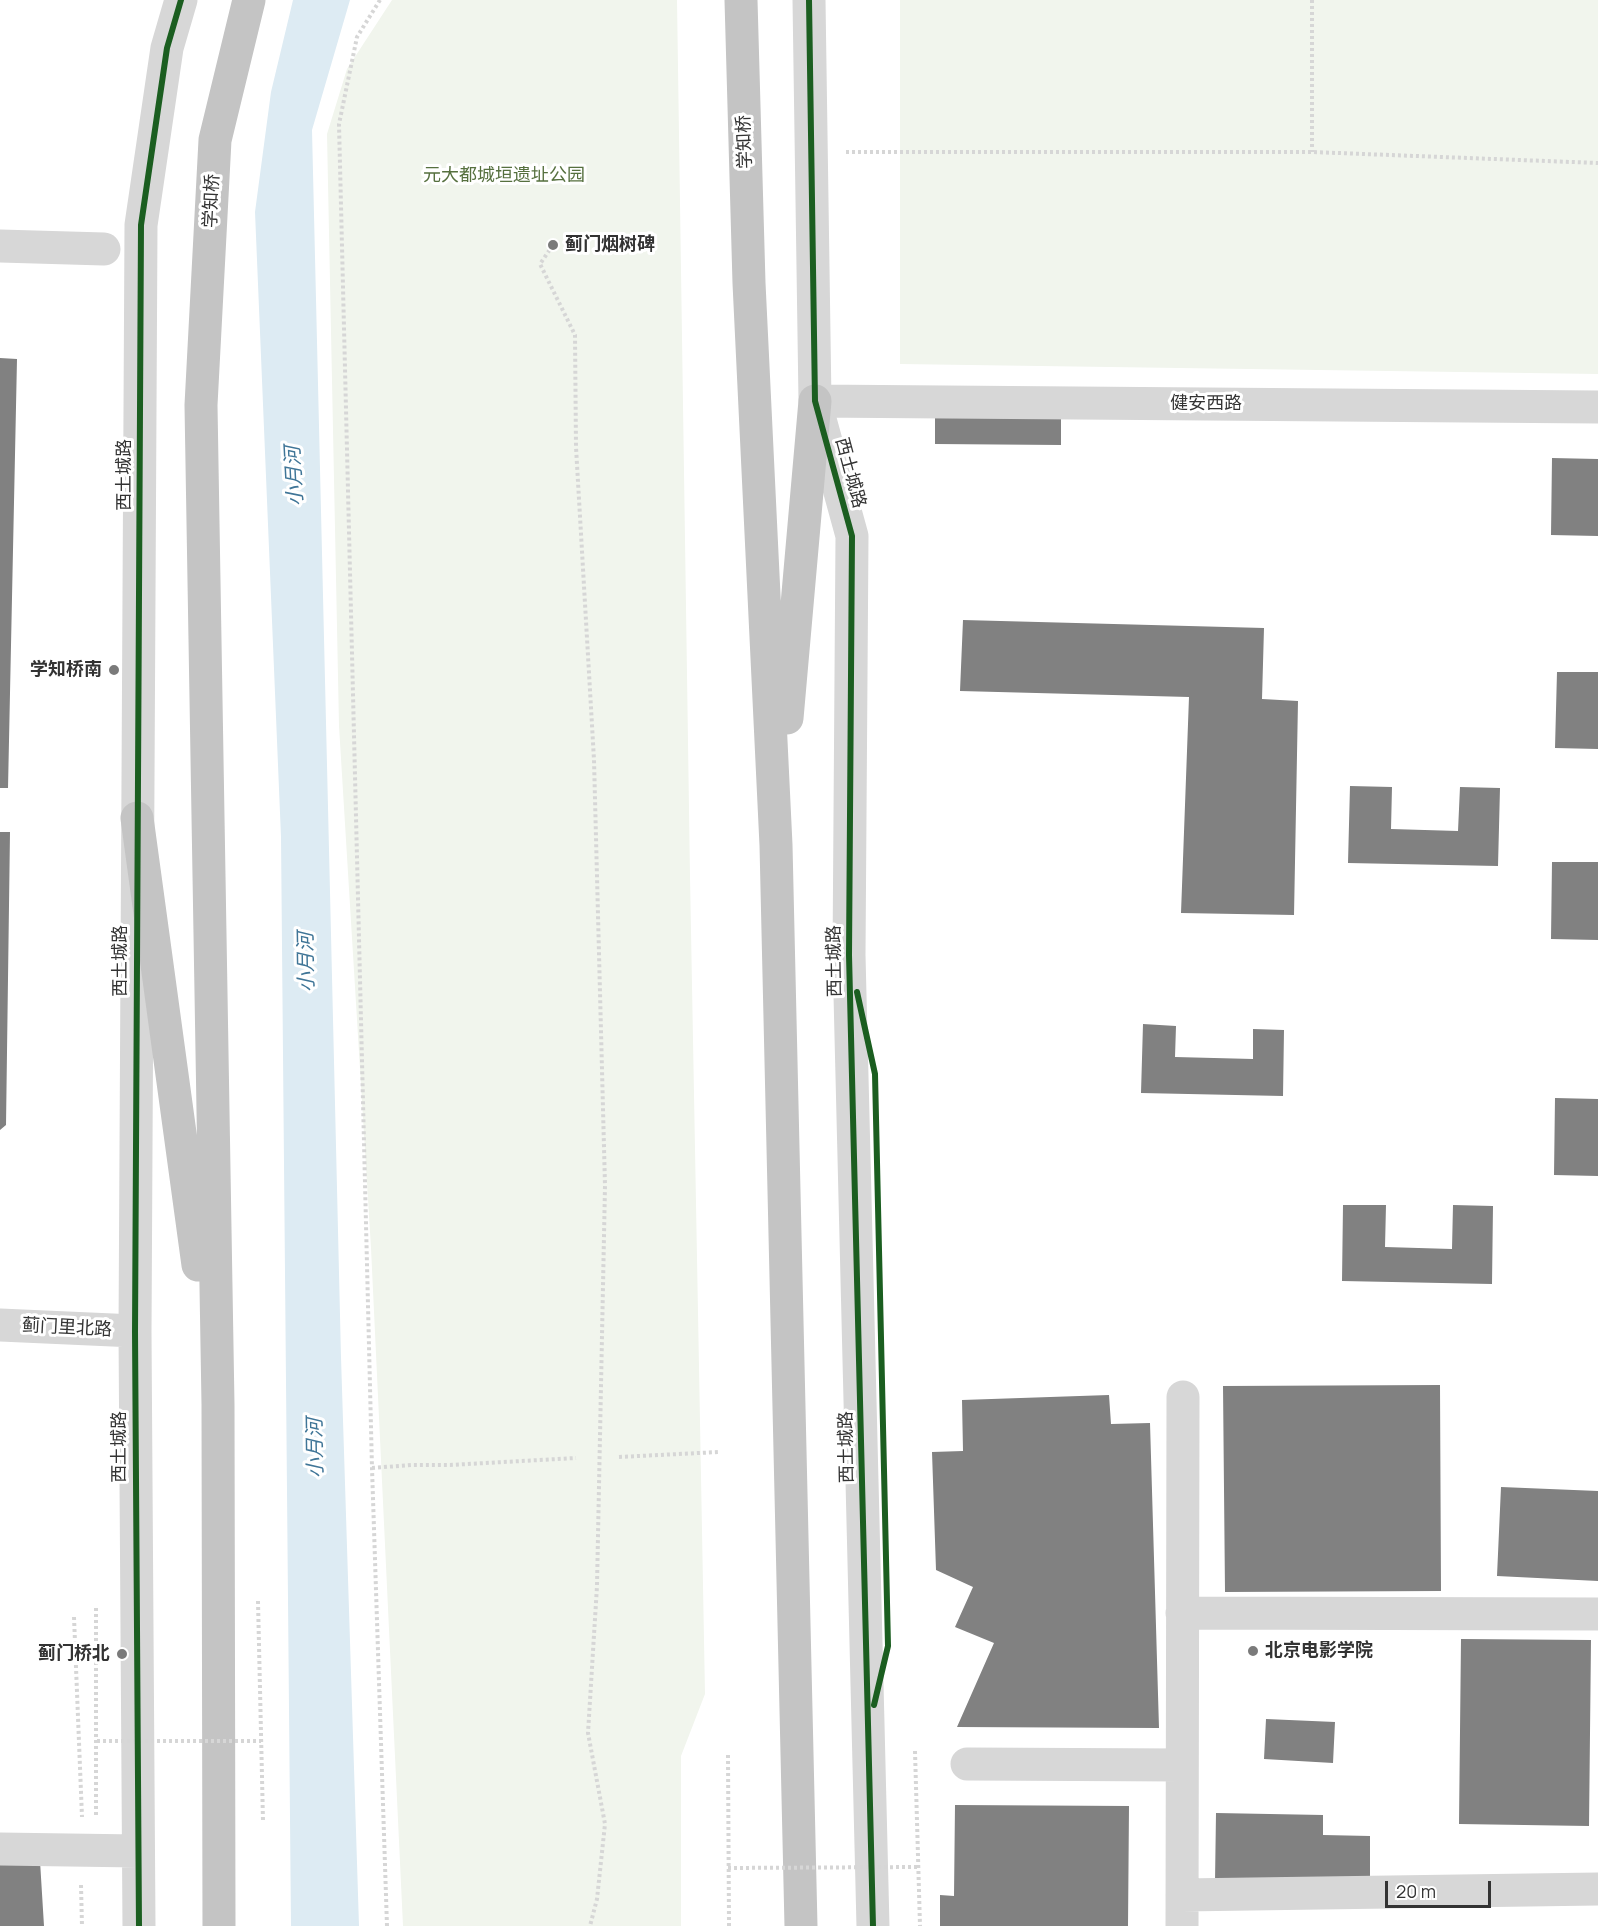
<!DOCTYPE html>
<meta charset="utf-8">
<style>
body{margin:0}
#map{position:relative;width:1598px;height:1926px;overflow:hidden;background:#fff;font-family:Manrope,sans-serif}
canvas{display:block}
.scale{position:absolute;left:1385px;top:1881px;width:106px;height:27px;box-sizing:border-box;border:3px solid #333;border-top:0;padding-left:8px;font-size:18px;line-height:21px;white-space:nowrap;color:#333;-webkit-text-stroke:4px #fff;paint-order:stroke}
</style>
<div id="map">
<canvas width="1598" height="1926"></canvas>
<div class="scale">20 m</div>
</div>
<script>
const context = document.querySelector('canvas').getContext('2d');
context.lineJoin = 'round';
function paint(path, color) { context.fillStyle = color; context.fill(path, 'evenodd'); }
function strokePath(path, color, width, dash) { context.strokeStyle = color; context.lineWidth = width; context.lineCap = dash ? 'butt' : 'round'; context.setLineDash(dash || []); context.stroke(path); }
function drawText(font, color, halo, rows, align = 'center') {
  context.font = font + ' Manrope,"Noto Sans SC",sans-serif'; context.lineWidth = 6; context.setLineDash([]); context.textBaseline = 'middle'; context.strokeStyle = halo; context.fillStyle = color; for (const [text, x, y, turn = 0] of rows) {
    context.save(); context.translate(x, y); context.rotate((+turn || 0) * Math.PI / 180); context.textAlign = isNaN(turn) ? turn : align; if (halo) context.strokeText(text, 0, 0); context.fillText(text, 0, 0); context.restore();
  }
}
const green = new Path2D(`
 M392,0H677L690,876L705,1694L681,1756V1926H403L371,1248L339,726L327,134L347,69Z
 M900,0H1598V374L900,364Z`);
const water = new Path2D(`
 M293,0H350L312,130L341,1357L359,1926H291L281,837L255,212L271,92Z`);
const building = new Path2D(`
 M0,358L17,359L8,788H0Z
 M935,414L1061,415V445L935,444Z
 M1552,458L1598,459V536L1551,535Z
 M963,620L1264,628L1262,699L1298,701L1294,915L1181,913L1189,697L960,691Z
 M1557,672H1598V749L1555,748Z
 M1350,786L1392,787L1391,829L1458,831L1460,787L1500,788L1498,866L1348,863Z
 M0,832H10L6,1125L0,1130Z
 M1552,862H1598V940L1551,939Z
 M1143,1024L1176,1026L1175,1057L1253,1059V1029L1284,1030L1283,1096L1141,1093Z
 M1555,1098L1598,1099V1176L1554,1175Z
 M1343,1205H1386L1385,1247L1452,1249L1453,1205L1493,1206L1492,1284L1342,1281Z
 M1440,1385L1441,1591L1225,1592L1223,1386Z
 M1109,1395L1111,1424L1150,1423L1159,1728L957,1727L994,1643L955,1627L973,1587L936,1570L932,1452L963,1451L962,1400Z
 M1501,1487L1598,1491V1581L1497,1576Z
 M1461,1639L1591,1640L1589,1826L1459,1824Z
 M1266,1719L1335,1722L1333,1763L1264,1759Z
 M955,1805L1129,1806L1128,1926H940V1895L954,1896Z
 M1216,1813L1323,1815V1835L1370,1836V1882H1215Z
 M40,1861L44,1926H0V1863Z`);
const path = new Path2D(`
 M380,0L357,37L339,124L372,1468L387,1926
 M1312,0V152
 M846,152H1312L1598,163
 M553,245L540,264L575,335L576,447L594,760L605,1186L597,1586L588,1733L605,1824L597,1899L590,1926
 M619,1457L719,1452
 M372,1468L411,1465H450L576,1458
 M258,1601L263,1821
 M74,1617L82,1817
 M915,1751L920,1926
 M728,1755L729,1926
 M96,1815V1606
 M81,1885L82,1926`);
const minor = new Path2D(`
 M809,0L815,401L852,536L849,955L873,1926
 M0,246L104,249
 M815,401L1598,407
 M0,1325L135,1331
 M1182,1613L1598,1614
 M967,1764L1182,1765
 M0,1849L138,1851
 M1182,1895L1598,1889
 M139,1926L135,1331L141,225L167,48L181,0
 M1182,1926L1183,1397`);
const highway = new Path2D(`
 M741,0L749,283L776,845L801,1926
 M787,718L815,401
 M137,818L198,1265
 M219,1926L218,1404L201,405L215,140L249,0`);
const pathBridge = new Path2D(`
 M97,1741H261
 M728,1868L918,1867`);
const cycleway = new Path2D(`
 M809,0L815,401L852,536L849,955L873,1926
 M857,992L875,1074L888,1646L874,1705
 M139,1926L135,1331L141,225L167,48L181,0`);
const markers = [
 [553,245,6,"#7a7a7a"],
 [114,670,6,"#7a7a7a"],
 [1253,1651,6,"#7a7a7a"],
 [122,1654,6,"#7a7a7a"]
];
const streetNames = [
 ["学知桥",745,142,-92],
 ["学知桥",212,201,-87],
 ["健安西路",1206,404],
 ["西土城路",850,473,75],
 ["西土城路",125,475,-90],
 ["西土城路",121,961,-90],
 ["西土城路",835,961,-91],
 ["蓟门里北路",67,1328,3],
 ["西土城路",120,1447,-90],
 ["西土城路",847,1447,-91]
];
const parkNames = [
 ["元大都城垣遗址公园",504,176]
];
const poiNames = [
 ["蓟门烟树碑",565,245],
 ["学知桥南",102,670,"right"],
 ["北京电影学院",1265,1651],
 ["蓟门桥北",110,1654,"right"]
];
const waterNames = [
 ["小月河",295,476,-93],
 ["小月河",307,962,-91],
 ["小月河",316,1448,-91]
];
paint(green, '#f1f5ed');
paint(water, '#ddebf3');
paint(building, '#818181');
strokePath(path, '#d6d6d6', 4, [3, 3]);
strokePath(minor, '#d7d7d7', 33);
strokePath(highway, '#c4c4c4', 33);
strokePath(pathBridge, '#d6d6d6', 4, [3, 3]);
strokePath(cycleway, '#1b5e20', 6);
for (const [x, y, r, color] of markers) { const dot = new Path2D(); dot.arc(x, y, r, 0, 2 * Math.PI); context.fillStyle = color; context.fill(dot); strokePath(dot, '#fff', 2); }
drawText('18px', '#333', '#fff', streetNames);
drawText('18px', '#56703f', '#fff', parkNames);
drawText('bold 18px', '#333', '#fff', poiNames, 'left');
drawText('italic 20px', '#3f7597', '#fff', waterNames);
</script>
